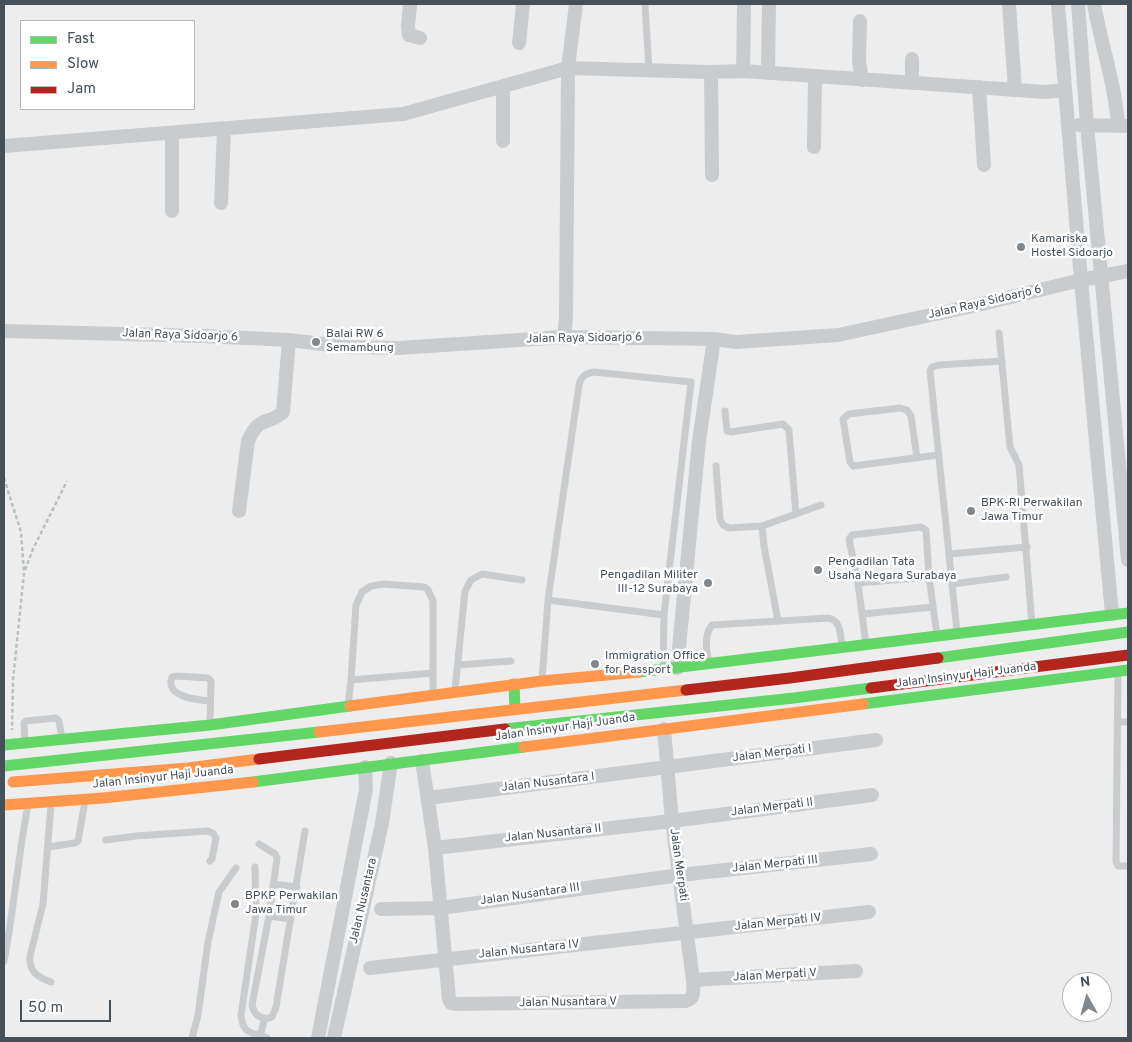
<!DOCTYPE html>
<style>
body{margin:0}
#map{position:relative;width:1132px;height:1042px;overflow:hidden;background:#eeeded;font-family:Overpass,sans-serif}
canvas{display:block}
.frame{position:absolute;inset:0;border:5px solid #455059;pointer-events:none}
.legend{position:absolute;left:20px;top:20px;width:175px;height:90px;box-sizing:border-box;background:#fff;border:1px solid #b5b9bd;margin:0;padding:6px 9px;list-style:none;font-size:15px;color:#455059}
.legend li{display:flex;align-items:center;gap:10px;height:25px}
.legend b{width:25px;border:1px solid #b5b9bd}
.north{position:absolute;left:1062px;top:972px;width:50px;height:50px;box-sizing:border-box;background:#fff;border:1px solid #b5b9bd;border-radius:50%;rotate:353deg;font-size:14px;font-weight:700;line-height:20px;text-align:center;color:#455059}
.north::after{content:'';display:block;margin:auto;width:18px;height:22px;background:#80878d;clip-path:polygon(50% 0,100% 100%,50% 72%,0 100%)}
.scale{position:absolute;left:20px;top:1000px;width:91px;height:22px;box-sizing:border-box;border:2px solid #455059;border-top:0;padding-left:6px;font-size:15px;line-height:18px;white-space:nowrap;color:#455059;-webkit-text-stroke:4px #fff;paint-order:stroke}
</style>
<div id="map">
<canvas width="1132" height="1042"></canvas>
<div class="frame"></div>
<ul class="legend">
<li><b style="height:6px;background:#63d668"></b>Fast</li>
<li><b style="height:6px;background:#ff974d"></b>Slow</li>
<li><b style="height:6px;background:#b3261e"></b>Jam</li>
</ul>
<div class="north">N</div>
<div class="scale">50 m</div>
</div>
<script>
const context = document.querySelector('canvas').getContext('2d');
context.lineJoin = 'round';
function strokePath(path, color, width, dash) { context.strokeStyle = color; context.lineWidth = width; context.lineCap = dash ? 'butt' : 'round'; context.setLineDash(dash || []); context.stroke(path); }
function drawText(font, color, halo, rows, align = 'center') {
  context.font = font + ' Overpass,sans-serif'; context.lineWidth = 5; context.setLineDash([]); context.textBaseline = 'middle'; context.strokeStyle = halo; context.fillStyle = color; for (const [text, x, y, turn = 0] of rows) {
    context.save(); context.translate(x, y); context.rotate((+turn || 0) * Math.PI / 180); context.textAlign = isNaN(turn) ? turn : align; if (halo) context.strokeText(text, 0, 0); context.fillText(text, 0, 0); context.restore();
  }
}
const path = new Path2D(`
 M4,478L21,532L24,573L13,680L12,730
 M25,570L33,549L67,481`);
const lane = new Path2D(`
 M645,4L649,70
 M999,333L1010,447L1019,465L1032,624
 M725,411L727,431L731,432L783,424L789,430L796,514
 M917,458L911,416L907,410L900,408L849,414L843,419L850,462L853,466L938,455
 M716,466L720,519L723,525L729,528L762,526L821,505
 M762,526L764,546L778,621
 M949,554L1027,547
 M858,583L929,577
 M952,584L1006,577
 M548,600L664,615
 M862,614L933,607
 M957,632L930,371L932,367L939,365L1002,361
 M866,645L858,583L849,539L852,535L921,527L926,530L929,577L937,635
 M709,664C707,651 703,636 712,625L829,618C842,622 840,635 842,646
 M458,665L511,661
 M1118,672L1116,862L1118,866H1128
 M351,680L433,673
 M542,680L548,600L579,385C581,376 585,374 594,372L691,382L664,615L663,669
 M455,690L465,591L471,580L482,574L522,580
 M210,701C198,700 164,697 172,677L178,676L208,678L211,681L210,723
 M348,706L351,680L356,605L362,592L371,586L383,584L424,587L428,590L433,601V694
 M1117,722H1128
 M25,743L24,723L26,721L56,718L59,721L62,738
 M106,840L136,836L208,831L213,833L216,838L212,859L210,861
 M259,844L275,854L277,858L269,916L252,1005C254,1015 262,1021 272,1017L276,1007L305,831
 M48,847L75,843L78,841L85,801
 M255,867L256,914L241,1015C243,1036 252,1031 267,1038
 M273,884L297,887
 M269,916L291,919
 M4,961C14,909 18,857 28,805
 M51,982C37,977 29,972 30,956L43,904L51,804
 M260,1036L265,1018
 M192,1038L198,1015L208,942L219,892L236,868`);
const street = new Path2D(`
 M410,4L408,26L409,35L420,38
 M1009,4L1015,90
 M1058,4L1081,280L1112,614
 M1078,4L1087,125L1128,560
 M1094,4C1101,44 1115,83 1118,124
 M860,21L859,61L862,80
 M519,43L523,4
 M912,59V83
 M743,71L744,4
 M711,72L712,175
 M768,73L769,4
 M979,87L984,165
 M1079,125L1128,126
 M503,141V87
 M4,146L403,114L568,68L711,72L743,71L1045,92L1065,90
 M814,147L815,77
 M221,203L224,129
 M172,211V134
 M4,331L204,336L289,340L347,347L399,348L564,337L714,339L736,342L838,335L982,304L1081,280L1128,271
 M564,337L566,317L568,68L576,4
 M239,511L248,441C260,414 268,426 283,412L289,340
 M677,668L699,441L714,339
 M422,761L435,848L449,999L451,1003L457,1004L685,1001C696,999 693,989 693,980L672,821L664,729
 M428,798L876,740
 M435,848L672,821L872,795
 M381,909L441,908L680,875L871,854
 M370,968L869,912
 M693,980L856,971
 M318,1038L366,789L365,767
 M334,1038L382,823L391,763`);
const fast = new Path2D(`
 M938,658L1128,632
 M639,672L1128,613
 M514,684L515,709
 M863,704L1128,670
 M505,729L794,698L871,688
 M4,745L210,725L350,706
 M4,766L319,732
 M253,782L524,747`);
const slow = new Path2D(`
 M350,706L542,681L639,672
 M319,732L686,690
 M524,747L863,704
 M13,782L188,768L259,759
 M4,805L103,798L253,782`);
const jam = new Path2D(`
 M871,688L1128,655
 M686,690L790,678L938,658
 M259,759L505,729`);
const markers = [
 [1021,247,5,"#80878d"],
 [316,342,5,"#80878d"],
 [971,511,5,"#80878d"],
 [818,570,5,"#80878d"],
 [708,583,5,"#80878d"],
 [595,664,5,"#80878d"],
 [235,904,5,"#80878d"]
];
const poiNames = [
 ["Kamariska",1031,240],
 ["Hostel Sidoarjo",1031,254],
 ["Balai RW 6",326,335],
 ["Semambung",326,349],
 ["BPK-RI Perwakilan",981,504],
 ["Jawa Timur",981,518],
 ["Pengadilan Tata",828,563],
 ["Usaha Negara Surabaya",828,577],
 ["Pengadilan Militer",698,576,"right"],
 ["III-12 Surabaya",698,590,"right"],
 ["Immigration Office",605,657],
 ["for Passport",605,671],
 ["BPKP Perwakilan",245,897],
 ["Jawa Timur",245,911]
];
const streetNames = [
 ["Jalan Raya Sidoarjo 6",985,303,-13],
 ["Jalan Raya Sidoarjo 6",180,336,2],
 ["Jalan Raya Sidoarjo 6",584,339,-1],
 ["Jalan Insinyur Haji Juanda",966,676,-7],
 ["Jalan Insinyur Haji Juanda",565,728,-8],
 ["Jalan Merpati I",772,754,-7],
 ["Jalan Insinyur Haji Juanda",163,778,-6],
 ["Jalan Nusantara I",548,783,-7],
 ["Jalan Merpati II",772,808,-7],
 ["Jalan Nusantara II",553,834,-6],
 ["Jalan Merpati",678,865,82],
 ["Jalan Merpati III",775,865,-6],
 ["Jalan Nusantara III",530,895,-8],
 ["Jalan Nusantara",364,901,-77],
 ["Jalan Merpati IV",778,923,-6],
 ["Jalan Nusantara IV",529,950,-6],
 ["Jalan Merpati V",775,976,-3],
 ["Jalan Nusantara V",568,1003,-1]
];
strokePath(path, '#b7c2bf', 2.5, [4, 2.5]);
strokePath(lane, '#c9ccce', 7);
strokePath(street, '#c9ccce', 14);
strokePath(fast, '#63d668', 11);
strokePath(slow, '#ff974d', 11);
strokePath(jam, '#b3261e', 11);
for (const [x, y, r, color] of markers) { const dot = new Path2D(); dot.arc(x, y, r, 0, 2 * Math.PI); context.fillStyle = color; context.fill(dot); strokePath(dot, '#fff', 2); }
drawText('12px', '#455059', '#fff', poiNames, 'left');
drawText('12px', '#455059', '#fff', streetNames);
</script>
